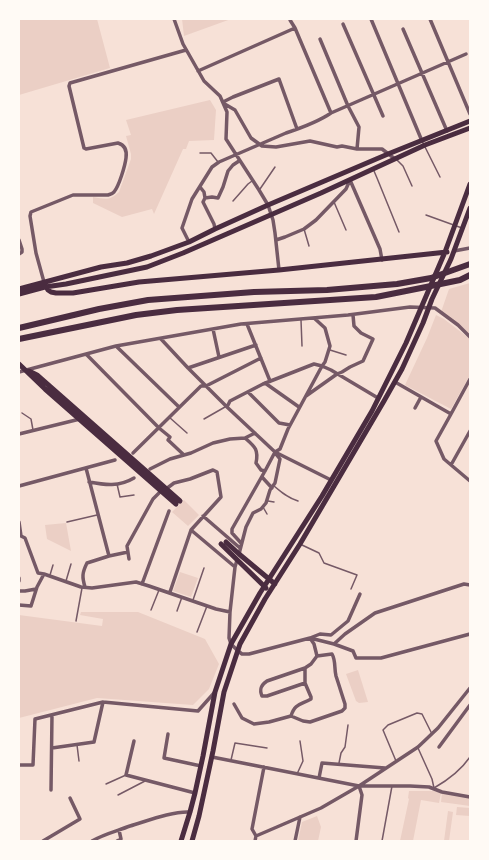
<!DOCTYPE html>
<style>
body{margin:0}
#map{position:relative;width:489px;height:860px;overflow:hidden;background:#f7e1d7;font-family:"Archivo Narrow",sans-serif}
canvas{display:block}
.frame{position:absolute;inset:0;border:20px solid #fffaf5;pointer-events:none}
</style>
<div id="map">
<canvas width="489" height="860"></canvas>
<div class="frame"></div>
</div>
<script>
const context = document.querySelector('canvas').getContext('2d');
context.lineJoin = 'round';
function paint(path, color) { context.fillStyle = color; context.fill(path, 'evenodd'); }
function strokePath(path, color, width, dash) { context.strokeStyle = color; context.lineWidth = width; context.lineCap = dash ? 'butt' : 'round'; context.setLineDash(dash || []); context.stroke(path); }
const green = new Path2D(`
 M19,19H97L110,68L19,95Z
 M182,19H231L184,36Z
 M210,100L216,110L214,140L189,141L186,149H183L154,214L152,209L122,217L93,203V197C106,199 109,201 119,192L131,159V154L126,136L131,135L126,120Z
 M470,283V337L441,312L449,289Z
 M436,315L444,319L470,339V375L451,409L405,385L427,338Z
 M184,500L199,515L188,526L172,512Z
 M66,523L71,551L47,539L45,525Z
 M180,572L198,578L191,597L173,591Z
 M81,612H138L205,639L219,664L209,689L193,705L97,698L19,718V615L102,626L103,619L80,615Z
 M358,670L368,702L359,703L356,701L346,674Z
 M409,791H434L441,793L439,803L421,800L413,841H400L409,799L408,798Z
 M442,793L470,798V806L441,802Z
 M457,807L470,808V816L456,815Z
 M448,811L453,812L449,841H444Z
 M317,816L321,827L318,841H298L302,822Z`);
const pier = new Path2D(`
 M470,259V280L418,297L349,306L207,313L133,322L19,347V325L113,304L152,297L198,292L374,283L403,279L437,272L462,263Z`);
const service = new Path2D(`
 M422,141L440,177
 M200,153H211L218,162
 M396,159L403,166L412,186
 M374,171L377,178L399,232
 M260,189L275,167
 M233,201L248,184L252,181
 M334,202L346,230
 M426,215L462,228
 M304,229L309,246
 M301,320L302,346
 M330,350L346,355
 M22,413L31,419L33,430
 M169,417L187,433
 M204,419L225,407
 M117,484L120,497L134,495
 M274,486C281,492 288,498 298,501
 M268,501L274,502
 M263,507L267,514
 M67,522L97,515
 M302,545L319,553L324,563L357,575L351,589
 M50,575L53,565
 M66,581L71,564
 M193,600L204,568
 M151,610L159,590
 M177,611L182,597
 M76,621L82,588
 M197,632L207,606
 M77,745L79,761
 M418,748L432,779L434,788C448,780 461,770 470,757
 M231,760L235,743L267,748
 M396,761L383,730L388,725L417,713L422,714L432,734
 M339,763L341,753L345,747L348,725
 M297,774L303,761L300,741
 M106,784L126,775
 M118,795L145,781
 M382,841L392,786`);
const minor = new Path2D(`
 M174,19L183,44L204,81L220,96L227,112L226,139L259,190L268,205L273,220L275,233L279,270
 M371,19L422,141
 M430,19L470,114
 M290,20L295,28L331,113
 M343,24L383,116
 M403,29L447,131
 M320,39L348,106L359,127L357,149
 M198,71L295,28
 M223,102L233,97L279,79L297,129
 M223,103L235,110L251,138L262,146L276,147L310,141L337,147L342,146L357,149H382L395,159
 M350,180L380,249L382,260
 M200,187L204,192L205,198L203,202L214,224L215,229
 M205,198L212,197L218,198L223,187L228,171L233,165L239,161
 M19,240L22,249V252L19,254
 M276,240L285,237L304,229L316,220L346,189L350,180
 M189,242L182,228L192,199L212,167L219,162L286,133C301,128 318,122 331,113L466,54
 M454,251L470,248
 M44,282L36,253L30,216L31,212L73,195H108C111,194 112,194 114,192C119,186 125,166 126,158C127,151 125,145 118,143L86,149L84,148L69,86L70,83L186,50
 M247,324L270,381
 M213,329L219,357
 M161,339L188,368L227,407L275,452L331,480
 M116,346L179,407
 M86,354L159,428L170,437L168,440L184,455
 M188,368L256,345
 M19,372L116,346L241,324L348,315L410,307L435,308L458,325L470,337
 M395,382L451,414L436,441L444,459L470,481
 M265,383L299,407
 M248,392L279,423L290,425
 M306,396L337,374L342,372L350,367L363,361L373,339L361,333L354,326L353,315
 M227,407L230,401L263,384L314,364L322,366L331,370L378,398
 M415,408L421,397
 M451,414L470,379
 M19,434L80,419
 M245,438C254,446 259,449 256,463L261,470L265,471
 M275,452L280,449L288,429L322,366L325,362L330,346L325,328L314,318
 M133,453L201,386H206L261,358
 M451,465L470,431
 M86,468L109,556
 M150,469L170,459L191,453L213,443L230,439L245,438L255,433
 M262,477L272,488
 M89,482C105,485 119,487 134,478
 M19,486L115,460
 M166,489L174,483L190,479L213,470L217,472L221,497L191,530L170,592
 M203,516L240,548
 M19,522L21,536L25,538L38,573L44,574L81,587L92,588L136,582L149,586L216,609L230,612
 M191,530L235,567
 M241,543L232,533V529L265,471L275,452
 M239,554L246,527L253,513L261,509L266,503L270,490L275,483L280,459L275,453
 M129,559L127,546L153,499L161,491
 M237,560L235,567L230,612L229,638L231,644L238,651L242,654H249L310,638L334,644L353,651L356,658H381L470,634
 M19,578V581
 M142,584L169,511
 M85,587C82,577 82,573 87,563L109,556L128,552
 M19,591H25L36,589
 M19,605L31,606L37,587L44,574
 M334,644L345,634L375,613L464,584L470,585
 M305,668V683L267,696H262C259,689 261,685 267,681L305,668L311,664L317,656
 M234,704L242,718L254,724L269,722L291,716L303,721L310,722L342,711L345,708V704C342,695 339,685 336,676C334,668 336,661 332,654L317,656L314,644L310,638L320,634L331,635L348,621L360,594
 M291,716C295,703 301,705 311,699V697L305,683
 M168,734L164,758L201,766
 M134,741L126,775L195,793
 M439,747L470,705
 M52,748L94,742L103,702
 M212,757L359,786H410L429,787L442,792L470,797
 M19,765H33L35,719L103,702L198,711L214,693
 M319,778L322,763L385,768
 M51,790L52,715
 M256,836L252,829L264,767
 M43,841L80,819L70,798
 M92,841C104,834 117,831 130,826C147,821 172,811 190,812
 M117,841L121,839L119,830
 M255,841L256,836L321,808L359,786L418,747L438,728L470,688
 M295,841L300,817
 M356,841L362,795L359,786`);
const secondary = new Path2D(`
 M45,285L48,290L51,292L56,293H73L139,282L279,270L447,252
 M19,289L101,267L127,263L151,256L189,242L215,229L268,205L388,154L470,121
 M19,294L45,287L66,284L147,267L183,253L321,193L425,145L470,128
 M19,364L45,389L176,504
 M29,371L37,375L180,501
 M226,542L239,554L275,584
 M221,544L266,588
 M181,841L190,812L195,793L203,756L215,692L231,644L260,593L322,496L372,411L406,343L445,252L470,184
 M192,841L199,816L213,751L224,692L240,644L265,599L300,544L384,401L402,369L423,323L432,299L451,259L470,208`);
const trunk = new Path2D(`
 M19,328L99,309L148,300L254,292L327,290L397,284L431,278L470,264
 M19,339L136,315L177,310L376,297L426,287L460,280L470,275`);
paint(green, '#ebcfc5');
paint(pier, '#f7e1d7');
strokePath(service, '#755966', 1.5);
strokePath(minor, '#755966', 3.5);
strokePath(secondary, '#4a2c40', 5);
strokePath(trunk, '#4a2c40', 6);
</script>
